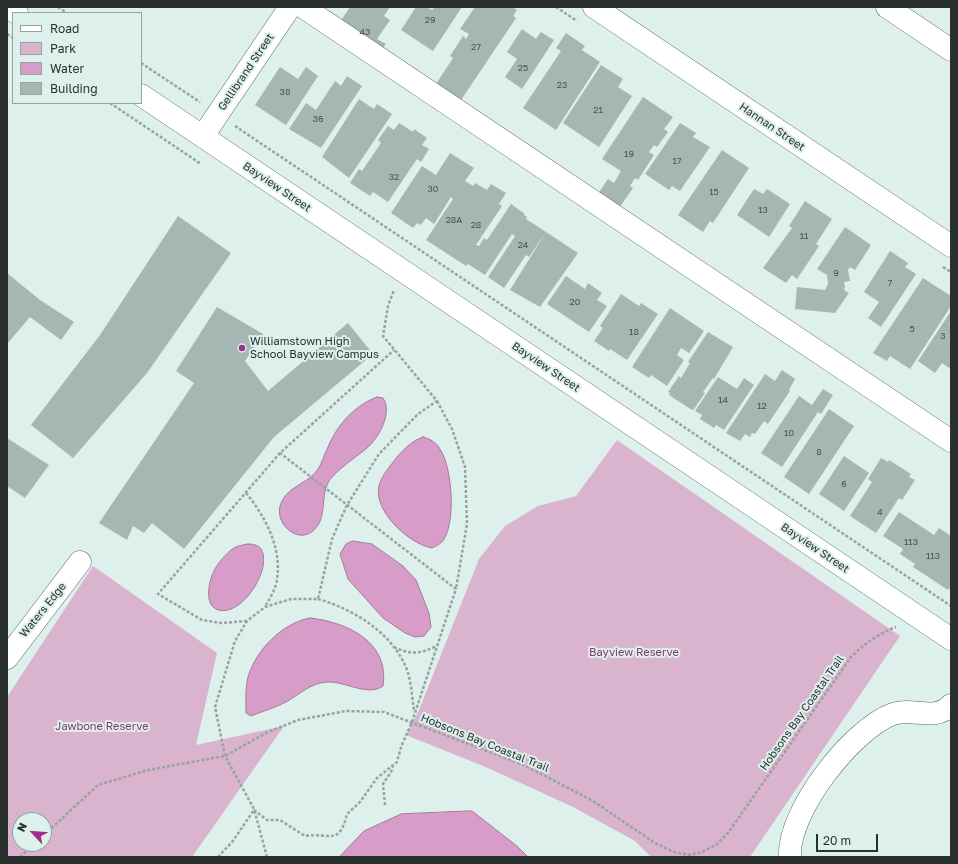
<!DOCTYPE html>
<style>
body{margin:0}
#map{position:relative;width:958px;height:864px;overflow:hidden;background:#def0ec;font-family:"Golos Text",sans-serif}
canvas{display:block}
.frame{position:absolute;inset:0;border:8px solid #29302e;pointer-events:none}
.legend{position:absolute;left:12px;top:12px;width:130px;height:92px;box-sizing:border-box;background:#def0ec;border:1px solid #96a3a0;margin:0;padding:5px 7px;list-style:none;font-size:12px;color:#29302e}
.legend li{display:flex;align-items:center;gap:8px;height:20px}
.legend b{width:20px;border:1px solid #96a3a0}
.north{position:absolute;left:12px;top:812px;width:40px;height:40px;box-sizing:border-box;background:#def0ec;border:1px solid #96a3a0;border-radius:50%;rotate:296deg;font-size:11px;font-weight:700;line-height:16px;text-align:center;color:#29302e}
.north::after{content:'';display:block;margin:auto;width:14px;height:18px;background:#9f2d89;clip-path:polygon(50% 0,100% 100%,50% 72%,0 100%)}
.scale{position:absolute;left:816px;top:834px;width:62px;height:18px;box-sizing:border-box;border:2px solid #29302e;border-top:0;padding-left:5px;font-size:12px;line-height:14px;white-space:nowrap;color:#29302e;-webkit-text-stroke:3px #def0ec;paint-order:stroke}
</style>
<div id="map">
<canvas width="958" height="864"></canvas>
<div class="frame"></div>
<ul class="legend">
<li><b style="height:5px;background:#fff"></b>Road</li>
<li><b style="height:11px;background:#dab3ce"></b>Park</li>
<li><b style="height:11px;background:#d79cc7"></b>Water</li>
<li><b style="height:11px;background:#a5b7b3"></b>Building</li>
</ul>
<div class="north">N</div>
<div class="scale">20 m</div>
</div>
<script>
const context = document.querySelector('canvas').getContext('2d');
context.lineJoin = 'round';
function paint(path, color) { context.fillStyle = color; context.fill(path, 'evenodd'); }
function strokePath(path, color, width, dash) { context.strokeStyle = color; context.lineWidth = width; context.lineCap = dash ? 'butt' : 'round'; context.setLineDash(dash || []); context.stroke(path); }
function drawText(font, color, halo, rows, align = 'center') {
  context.font = font + ' "Golos Text",sans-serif'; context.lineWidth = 4; context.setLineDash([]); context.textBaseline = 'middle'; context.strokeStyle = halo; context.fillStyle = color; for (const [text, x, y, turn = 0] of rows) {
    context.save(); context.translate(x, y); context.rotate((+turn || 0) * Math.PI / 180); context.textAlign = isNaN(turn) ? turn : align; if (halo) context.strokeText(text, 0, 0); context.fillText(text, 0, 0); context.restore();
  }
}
const green = new Path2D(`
 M617,440L900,636L750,857H651L635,841L573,807L488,768L406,735L419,710L479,559L505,526L538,506L576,496Z
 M93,566L217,653L196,745L284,726L192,857H7V697ZM20,820H44V844H20Z`);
const water = new Path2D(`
 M377,397L383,398C393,412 379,438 367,448C355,458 342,466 332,477C318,493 329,516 314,530C298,546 271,522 282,501C289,486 309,483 318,469C322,463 324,455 328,447C337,425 355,405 377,397Z
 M423,437C430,439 436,442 440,449C452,467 456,520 444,539C442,543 437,546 432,548C409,544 373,511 379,486C381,476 391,465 397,457C405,448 412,441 423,437Z
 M353,541L372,544L403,566L416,580L429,613L431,627L424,636L415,637L405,633L383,618L348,579L340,554L346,544Z
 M248,544C252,544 259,545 261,549C273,567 243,617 218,610C203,605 209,579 215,569C218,563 225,555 231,550C236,546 242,545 248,544Z
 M310,618C347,622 390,642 383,686C368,697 345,681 327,682C310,683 299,695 286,702C275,708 263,711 251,716L246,713C246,701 245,689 248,677C256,650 282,623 310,618Z
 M472,811L517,846L528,857H339L364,831L401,814Z`);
const building = new Path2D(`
 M350,7H390L384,16L390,20L377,39L386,44L380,52L338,25Z
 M416,7H427L432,10L435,7H462L433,51L401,30Z
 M475,7H512L517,10L513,16L516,18L459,103L434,87L453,58L450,56L463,36L466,39L469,34L460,29Z
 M522,29L536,39L541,32L554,40L522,89L505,77L517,59L507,52Z
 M566,33L585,46L582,50L600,62L556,130L523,108L561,51L556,48Z
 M601,65L623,79L618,87L632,96L599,147L563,123Z
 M280,67L298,79L306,67L318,76L286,125L255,105Z
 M347,76L362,86L321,148L289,129L306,103L316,110L335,81L341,86Z
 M643,97L673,117L664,129L668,132L657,147L654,145L649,152L654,155L638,180L635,178L630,186L633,188L617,211L596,197L608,179L614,183L621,171L602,159Z
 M359,99L374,109L377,104L392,114L349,178L322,157Z
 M399,123L413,132L414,129L427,138L422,145L429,149L421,162L417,159L388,202L373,192L370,196L350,183L359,169L362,171L381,143L378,140L388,126L394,130Z
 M680,123L696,133L693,137L710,147L680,191L672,186L669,190L645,174Z
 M722,150L749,168L713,223L710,221L703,232L678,215Z
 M450,153L474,168L465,181L473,186L475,183L487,190L491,184L506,193L499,204L502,206L476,245L479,246L484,238L487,240L511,204L525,214L524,215L527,217L526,219L546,232L529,257L526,255L504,288L488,277L515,236L512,234L485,275L468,264L466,266L426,240L453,199L451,197L434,224L426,218L421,225L417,223L413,228L391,213L422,166L436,175Z
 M754,189L763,194L767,189L790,204L769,237L737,215Z
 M805,201L832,219L816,244L819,246L797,279L792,275L786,283L763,268L792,228L789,226Z
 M178,216L231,253L147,373L73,458L31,425L100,335Z
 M845,227L871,245L855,270L850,267L848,270L850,281L844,282L845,287L844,290L849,293L835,313L795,309L797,287L825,290L828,284L827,275L817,269Z
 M546,232L578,253L540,307L510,290Z
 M890,251L908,263L905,267L916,274L881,327L868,318L879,302L864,292Z
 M7,273L40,300L74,322L61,340L30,317L7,344Z
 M566,276L585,289L588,283L602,293L597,300L607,306L589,332L547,304Z
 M923,278L951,296V306L910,369L890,356L887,361L873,353Z
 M621,294L639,306L641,303L658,314L627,360L610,349L609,351L594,341L603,328L600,326Z
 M217,307L263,334L245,361L268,391L348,323L373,354L274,437L184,549L152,523L144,533L133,526L127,540L99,523L194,383L176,371Z
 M670,308L704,331L689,353L681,348L677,355L684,360L667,386L651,375L649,378L632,367Z
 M951,311V366L949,368L942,363L935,373L918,361Z
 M708,332L733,347L714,379L713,378L703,392L705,393L694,409L692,410L669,395L670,393L668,392L679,376L681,378L690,363L688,362Z
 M782,370L795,379L789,390L790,391L768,424L764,421L755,434L752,433L750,437L745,434L740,441L726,433L765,374L775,381Z
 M718,377L737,389L744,378L754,385L724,430L716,425L714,428L700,419L702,415L695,411Z
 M823,389L833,395L821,414L818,412L782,467L761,453L799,396L812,405Z
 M829,409L854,426L809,494L784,477Z
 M7,438L49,465L25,498L7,486Z
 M844,456L869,473L844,511L819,494Z
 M881,458L888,462L889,460L911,474L909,477L915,480L902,500L899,498L876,533L850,516L872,482L868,479Z
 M899,512L934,535L939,528L951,536V586L948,590L913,567L915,564L900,554L903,549L883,536Z`);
const path = new Path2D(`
 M58,7L67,13
 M556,7L577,21
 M7,34L13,38
 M141,63L200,102
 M110,103L201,164
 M235,126L951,606
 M943,267L951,272
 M437,401L452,429L465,467L467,524L456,589
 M246,493C265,516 282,548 277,579C276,589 270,598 265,607
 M318,599C352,609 386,629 403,661C411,675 412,695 414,712
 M247,621L221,623L202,620L158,594L280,453L394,350
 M394,647C410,655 421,654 436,646
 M385,805L383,784L391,772L393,766
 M254,810L267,820H280L305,836C330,832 339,847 347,814L360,802L377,778L397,762L401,747L412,722L456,589L280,453
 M44,835L98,785L148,770L225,756L268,732L298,720L346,711L384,712L524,765L593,801L655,843L674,852L690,855L702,852L717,844L728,833L851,657C865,643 878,634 896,627
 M20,857L34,844
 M218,857L232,842L254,810
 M267,857L254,809L225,756L215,707L235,641L247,621L265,607L291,599H318L332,539L347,505L379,454L418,414L437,401L383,336L388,306L394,290`);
const minor = new Path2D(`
 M8,7L17,13
 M303,7L951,441
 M594,7L951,246
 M887,7L951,50
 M141,95L951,639
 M203,136L290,7
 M7,658L80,562
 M790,857C787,812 852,729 893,714C913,707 935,722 951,705`);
const markers = [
 [242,348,4,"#9f2d89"]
];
const numberNames = [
 ["29",430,20],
 ["43",365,32],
 ["27",476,47],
 ["25",523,68],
 ["23",562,85],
 ["38",285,92],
 ["21",598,110],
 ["36",318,119],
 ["19",629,154],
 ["17",677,161],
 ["32",394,177],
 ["30",433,189],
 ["15",714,192],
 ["13",763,210],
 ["28A",454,220],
 ["28",476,225],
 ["11",804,236],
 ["24",523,245],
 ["9",836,273],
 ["7",890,283],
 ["20",575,302],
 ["5",912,329],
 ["18",634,332],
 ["3",943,336],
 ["14",723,400],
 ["12",762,406],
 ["10",789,433],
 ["8",819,452],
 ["6",844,484],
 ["4",880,512],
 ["113",911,542],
 ["113",933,556]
];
const streetNames = [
 ["Gellibrand Street",246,72,-56],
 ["Hannan Street",772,127,34],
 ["Bayview Street",277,187,34],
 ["Bayview Street",546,367,34],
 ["Bayview Street",815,548,34],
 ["Waters Edge",43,610,-51],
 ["Hobsons Bay Coastal Trail",802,713,-55],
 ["Hobsons Bay Coastal Trail",485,743,22]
];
const poiNames = [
 ["Williamstown High",250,342],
 ["School Bayview Campus",250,355]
];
const parkNames = [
 ["Bayview Reserve",634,653],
 ["Jawbone Reserve",102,727]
];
paint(green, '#dab3ce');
paint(water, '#d79cc7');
strokePath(water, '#a37c99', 1);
paint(building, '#a5b7b3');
strokePath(minor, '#566662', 23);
strokePath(path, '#96a4a1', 2.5, [3, 2]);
strokePath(minor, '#fff', 22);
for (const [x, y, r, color] of markers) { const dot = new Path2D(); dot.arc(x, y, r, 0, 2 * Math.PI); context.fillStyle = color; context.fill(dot); strokePath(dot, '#def0ec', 1.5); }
drawText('9px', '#48524f', null, numberNames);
drawText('11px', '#29302e', '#def0ec', streetNames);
drawText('11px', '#29302e', '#def0ec', poiNames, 'left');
drawText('11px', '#803a70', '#def0ec', parkNames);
</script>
